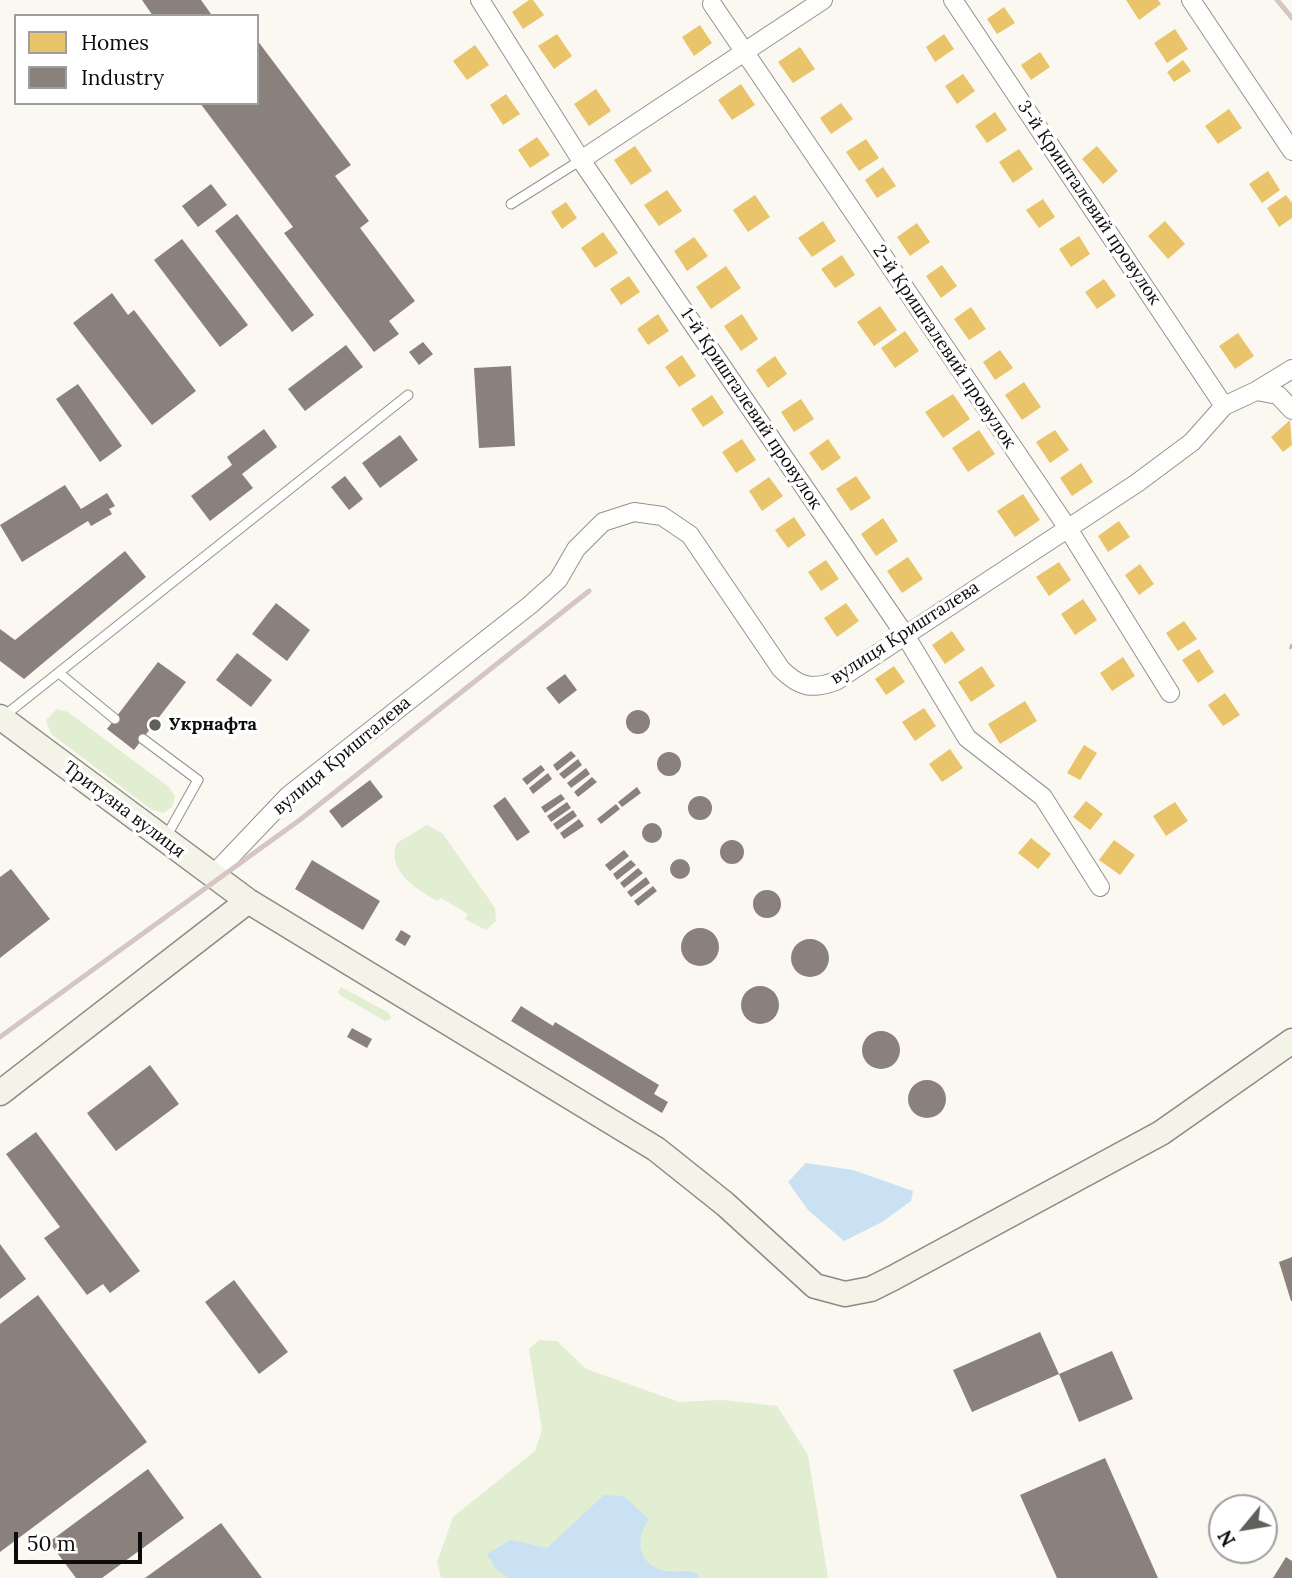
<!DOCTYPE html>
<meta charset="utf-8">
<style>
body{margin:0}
#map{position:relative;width:1292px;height:1578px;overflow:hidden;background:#faf8f0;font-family:Lora,serif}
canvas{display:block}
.legend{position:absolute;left:14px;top:14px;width:245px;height:91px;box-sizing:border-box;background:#fff;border:2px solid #9e9e9e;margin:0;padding:9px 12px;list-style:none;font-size:21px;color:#0c0c0c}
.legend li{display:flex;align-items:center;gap:14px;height:35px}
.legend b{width:35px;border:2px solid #9e9e9e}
.north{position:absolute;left:1208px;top:1494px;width:70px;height:70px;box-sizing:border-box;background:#fff;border:2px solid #9e9e9e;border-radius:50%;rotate:240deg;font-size:19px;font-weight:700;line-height:28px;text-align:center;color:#0c0c0c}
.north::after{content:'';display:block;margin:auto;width:24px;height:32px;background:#5f5f5c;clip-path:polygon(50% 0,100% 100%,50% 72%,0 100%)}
.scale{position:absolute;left:14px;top:1532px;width:128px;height:32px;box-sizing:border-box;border:4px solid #0c0c0c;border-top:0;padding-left:9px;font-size:21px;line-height:24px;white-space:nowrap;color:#0c0c0c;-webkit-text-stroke:5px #fff;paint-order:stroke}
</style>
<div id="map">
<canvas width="1292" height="1578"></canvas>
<ul class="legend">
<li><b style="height:19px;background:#e9c46a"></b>Homes</li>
<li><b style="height:19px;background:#8a817c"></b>Industry</li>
</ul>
<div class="north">N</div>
<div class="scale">50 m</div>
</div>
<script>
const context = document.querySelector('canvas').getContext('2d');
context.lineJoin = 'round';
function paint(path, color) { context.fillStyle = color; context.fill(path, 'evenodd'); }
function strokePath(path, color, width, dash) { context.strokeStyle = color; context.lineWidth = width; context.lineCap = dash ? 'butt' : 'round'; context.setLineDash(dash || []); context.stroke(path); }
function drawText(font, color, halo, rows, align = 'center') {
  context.font = font + ' Lora,serif'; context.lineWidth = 7; context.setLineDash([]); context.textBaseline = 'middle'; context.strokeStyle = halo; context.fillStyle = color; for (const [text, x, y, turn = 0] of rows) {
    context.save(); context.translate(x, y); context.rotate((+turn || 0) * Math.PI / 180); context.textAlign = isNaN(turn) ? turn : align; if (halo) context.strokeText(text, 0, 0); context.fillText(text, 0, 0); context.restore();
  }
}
const green = new Path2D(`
 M57,709L68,712L169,787L175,797L172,807L163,813L152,810L51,734L46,720Z
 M427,825L443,834L495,908L496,921L486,930L465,919L468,914L441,898L438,901C418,891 385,870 397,843Z
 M341,987L389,1013L391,1019L385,1021L340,995L338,992Z
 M539,1340L557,1341L586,1369L679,1402L722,1400L777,1406L808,1455L828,1578H441L437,1562L453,1517L535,1451L542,1430L529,1349Z`);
const water = new Path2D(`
 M806,1163L853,1170L913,1191L911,1201L882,1222L844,1241L808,1210L788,1182Z
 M604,1495L623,1496L649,1519C634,1540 638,1566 666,1571C678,1573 687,1569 699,1574L697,1578H509L495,1568L487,1554L511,1540L547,1548Z`);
const homes = new Path2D(`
 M529,0H533L544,15L523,29L512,12Z
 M1126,0H1158L1161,4L1139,20Z
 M1004,7L1015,23L997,34L987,19Z
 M700,25L712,43L694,56L682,37Z
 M1175,29L1188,49L1167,63L1154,43Z
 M557,34L572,56L554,69L538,46Z
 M944,34L954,49L935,62L926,47Z
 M475,45L489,65L467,80L453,61Z
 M800,47L815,69L793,83L778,62Z
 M1040,52L1050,67L1031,80L1021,65Z
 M1183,60L1191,71L1174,82L1167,72Z
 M963,74L975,91L957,104L945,86Z
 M741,84L755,105L732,120L718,100Z
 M596,89L611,111L589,126L574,104Z
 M506,94L520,114L503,125L490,105Z
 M841,103L853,119L831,134L820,118Z
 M1229,109L1242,128L1218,144L1205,126Z
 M995,112L1007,130L987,143L975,126Z
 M537,137L550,155L530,168L518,150Z
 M866,139L879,158L859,171L846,152Z
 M635,146L652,171L631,185L614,160Z
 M1097,146L1118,171L1103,184L1082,159Z
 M1019,149L1033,169L1013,183L999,162Z
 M883,167L896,186L877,198L865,180Z
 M1268,171L1280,190L1262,203L1249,184Z
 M667,190L682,211L659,226L644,205Z
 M755,195L770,217L748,232L733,210Z
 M1286,195L1292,203V218L1279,227L1267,208Z
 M1043,199L1055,217L1039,228L1026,210Z
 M566,202L577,218L562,229L551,212Z
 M823,221L836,241L812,257L798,238Z
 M1165,221L1185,244L1168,259L1148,236Z
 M917,223L930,242L910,256L897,237Z
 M603,232L618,253L595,268L581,248Z
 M1079,236L1090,254L1071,267L1059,249Z
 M694,237L708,256L687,271L674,251Z
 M842,255L855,275L835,288L821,269Z
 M942,265L957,286L941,298L926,276Z
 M726,266L741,288L711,309L696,287Z
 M629,276L640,292L621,305L610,289Z
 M1104,279L1116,296L1097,309L1085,292Z
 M880,306L897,330L874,346L857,322Z
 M971,307L986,329L969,340L954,319Z
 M658,314L669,331L648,345L637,329Z
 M742,314L758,339L741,351L724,326Z
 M905,331L919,351L895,368L881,348Z
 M1238,333L1254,356L1235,369L1219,346Z
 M1000,350L1013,368L995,380L983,362Z
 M682,355L696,376L679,387L665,367Z
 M775,356L787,374L768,388L756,370Z
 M1024,382L1041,407L1022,420L1005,395Z
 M953,394L970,419L943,438L925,412Z
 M712,395L724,413L703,427L691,409Z
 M801,399L814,419L794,432L781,412Z
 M1290,420L1292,445L1283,452L1271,437Z
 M979,430L995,454L968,472L952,448Z
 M1055,430L1069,450L1050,463L1036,442Z
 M742,439L756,460L736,473L722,452Z
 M828,439L841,458L822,471L809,453Z
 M1081,463L1093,482L1072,496L1060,478Z
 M856,476L871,498L851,511L836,489Z
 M769,477L783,496L762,511L749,491Z
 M1023,494L1040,520L1015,537L997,511Z
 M794,517L806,535L788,548L775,530Z
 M883,518L898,541L876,556L861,534Z
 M1119,521L1130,537L1108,552L1098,536Z
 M908,557L923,579L902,593L887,571Z
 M826,560L839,579L821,591L808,572Z
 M1059,562L1071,580L1049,596L1036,577Z
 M1140,564L1154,584L1139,595L1125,575Z
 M1083,599L1097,620L1075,635L1061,614Z
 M846,603L859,621L837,637L824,618Z
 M1184,621L1197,639L1178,651L1166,633Z
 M952,631L965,650L945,664L932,645Z
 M1199,649L1214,672L1198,683L1182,660Z
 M1123,657L1135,676L1112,691L1100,673Z
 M894,666L905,682L886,695L875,679Z
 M982,666L995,686L971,702L958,682Z
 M1225,693L1240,715L1223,726L1208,705Z
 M1025,701L1037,721L1000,744L988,724Z
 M924,708L936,726L915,741L902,722Z
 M1084,745L1097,753L1080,780L1067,773Z
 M950,749L963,768L942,782L929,764Z
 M1086,801L1103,814L1090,830L1073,817Z
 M1175,802L1188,821L1166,836L1153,816Z
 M1031,838L1051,854L1038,869L1018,853Z
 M1114,840L1135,855L1120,875L1099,860Z`);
const industry = new Path2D(`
 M142,0H201L211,14L153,16Z
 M257,40L351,165L335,176L369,221L360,228L415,301L389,321L399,334L374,352L284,233L293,227L200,103H257Z
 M211,184L227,205L198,227L182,206Z
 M237,214L314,315L292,332L215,231Z
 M182,239L248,325L220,347L154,260Z
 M112,293L128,315L134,310L196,391L152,425L73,323Z
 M423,342L433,354L419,365L409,352Z
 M346,345L363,367L305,411L288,389Z
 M511,366L515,446L479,448L474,368Z
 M78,384L122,446L100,462L56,399Z
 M264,429L277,447L242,474L253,488L210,521L191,496L232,465L227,457Z
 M400,435L418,460L380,488L362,463Z
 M345,476L363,499L349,510L331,487Z
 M65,485L81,509L107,493L115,506L109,509L112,514L91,526L88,521L22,562L0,525Z
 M125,551L146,577L24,679L0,661V629L15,640Z
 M276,603L310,630L287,661L252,634Z
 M237,653L272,680L251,707L216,680Z
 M158,662L186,682L134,750L107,729Z
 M565,674L577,690L559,704L546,688Z
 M626 722a12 12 0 1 1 24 0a12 12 0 1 1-24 0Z
 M571,751L576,756L557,771L553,765Z
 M657 764a12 12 0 1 1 24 0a12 12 0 1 1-24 0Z
 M578,759L582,765L564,779L559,774Z
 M541,765L545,770L527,785L522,779Z
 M586,768L590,774L571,788L567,783Z
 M548,773L552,779L533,794L529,788Z
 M592,777L597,782L578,797L574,792Z
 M370,780L383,797L342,828L329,811Z
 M637,787L641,793L622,807L618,802Z
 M561,794L565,799L545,813L541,807Z
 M688 808a12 12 0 1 1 24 0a12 12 0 1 1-24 0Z
 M505,797L530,832L517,841L493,806Z
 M567,802L571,808L551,822L547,816Z
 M616,804L620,809L601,824L597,819Z
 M573,810L577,816L557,830L553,824Z
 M579,819L584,826L564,839L560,833Z
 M642 833a10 10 0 1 1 20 0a10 10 0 1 1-20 0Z
 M720 852a12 12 0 1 1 24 0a12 12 0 1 1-24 0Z
 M624,850L629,856L610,871L605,865Z
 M670 869a10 10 0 1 1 20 0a10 10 0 1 1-20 0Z
 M312,860L380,901L363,930L295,889Z
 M631,860L636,865L617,880L613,874Z
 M638,868L643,873L624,888L620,883Z
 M11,869L50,919L0,958V877Z
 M646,877L650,883L631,897L627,892Z
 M653,886L657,891L638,906L634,901Z
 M753 904a14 14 0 1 1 28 0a14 14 0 1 1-28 0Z
 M681 947a19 19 0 1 1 38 0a19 19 0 1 1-38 0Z
 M401,930L411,936L405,946L395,940Z
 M791 958a19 19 0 1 1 38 0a19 19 0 1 1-38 0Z
 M741 1005a19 19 0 1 1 38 0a19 19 0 1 1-38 0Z
 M521,1006L553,1026L555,1022L659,1085L654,1094L668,1102L662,1113L511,1021Z
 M352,1028L372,1039L367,1048L347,1037Z
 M862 1050a19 19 0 1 1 38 0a19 19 0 1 1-38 0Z
 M150,1065L179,1104L116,1151L87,1113Z
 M908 1099a19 19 0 1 1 38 0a19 19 0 1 1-38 0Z
 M36,1132L140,1271L110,1293L103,1284L87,1295L44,1238L60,1227L6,1154Z
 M0,1244L26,1279L0,1299Z
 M1292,1257V1301H1291L1279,1262Z
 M234,1280L288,1352L259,1374L205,1302Z
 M38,1295L147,1442L0,1552V1324Z
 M1040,1332L1059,1374L1112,1351L1133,1399L1079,1422L1059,1374L972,1412L953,1370Z
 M1105,1458L1158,1578H1057L1020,1495Z
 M148,1469L184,1518L102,1578H76L49,1542Z
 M221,1523L262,1578H145Z
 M1286,1557L1292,1561V1578H1273Z`);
const path = new Path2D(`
 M1290,649L1292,644`);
const lane = new Path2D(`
 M511,204L581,160
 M59,673L115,719
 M4,716L408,395
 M143,739L198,780L166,837`);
const street = new Path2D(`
 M480,0L581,160L905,635L967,738L1043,797L1100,887
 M953,0L1224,406
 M1191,0L1292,151
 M712,4L1067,527L1170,693
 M581,160L823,0
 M1256,391L1278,395L1292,410
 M212,876L289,795L530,605L558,580L576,549L603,522L634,512L662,516L690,535L781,669C799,687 812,690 836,681L1137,483L1192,442L1224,406L1256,391L1292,369`);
const secondary = new Path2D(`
 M0,717L248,901L656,1149L725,1204L815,1286L845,1294L871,1289L893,1278L1161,1133L1292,1041
 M0,1093L248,901`);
const rail = new Path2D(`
 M1277,0L1292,18
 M0,1037L301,819L589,591`);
const markers = [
 [155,725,7,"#5f5f5c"]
];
const streetNames = [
 ["3-й Кришталевий провулок",1089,203,56],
 ["2-й Кришталевий провулок",944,347,56],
 ["1-й Кришталевий провулок",751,409,56],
 ["вулиця Кришталева",905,633,-33],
 ["вулиця Кришталева",342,756,-40],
 ["Тритузна вулиця",124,810,37]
];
const poiNames = [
 ["Укрнафта",169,725]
];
paint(green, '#e1eed1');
paint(water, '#c9e1f2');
paint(homes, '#e9c46a');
paint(industry, '#8a817c');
strokePath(lane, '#93928f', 11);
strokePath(street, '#93928f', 20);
strokePath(secondary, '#8a8985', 27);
strokePath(path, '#b7b7b5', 2.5, [7, 3.5]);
strokePath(lane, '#fefefd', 9);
strokePath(street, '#fefefd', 18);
strokePath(secondary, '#f4f3e8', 24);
strokePath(rail, '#d5c6c5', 5);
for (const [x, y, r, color] of markers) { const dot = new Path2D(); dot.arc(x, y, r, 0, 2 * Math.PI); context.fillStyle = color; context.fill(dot); strokePath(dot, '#fff', 2.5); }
drawText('18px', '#0c0c0c', '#fff', streetNames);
drawText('bold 18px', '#0c0c0c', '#fff', poiNames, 'left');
</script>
